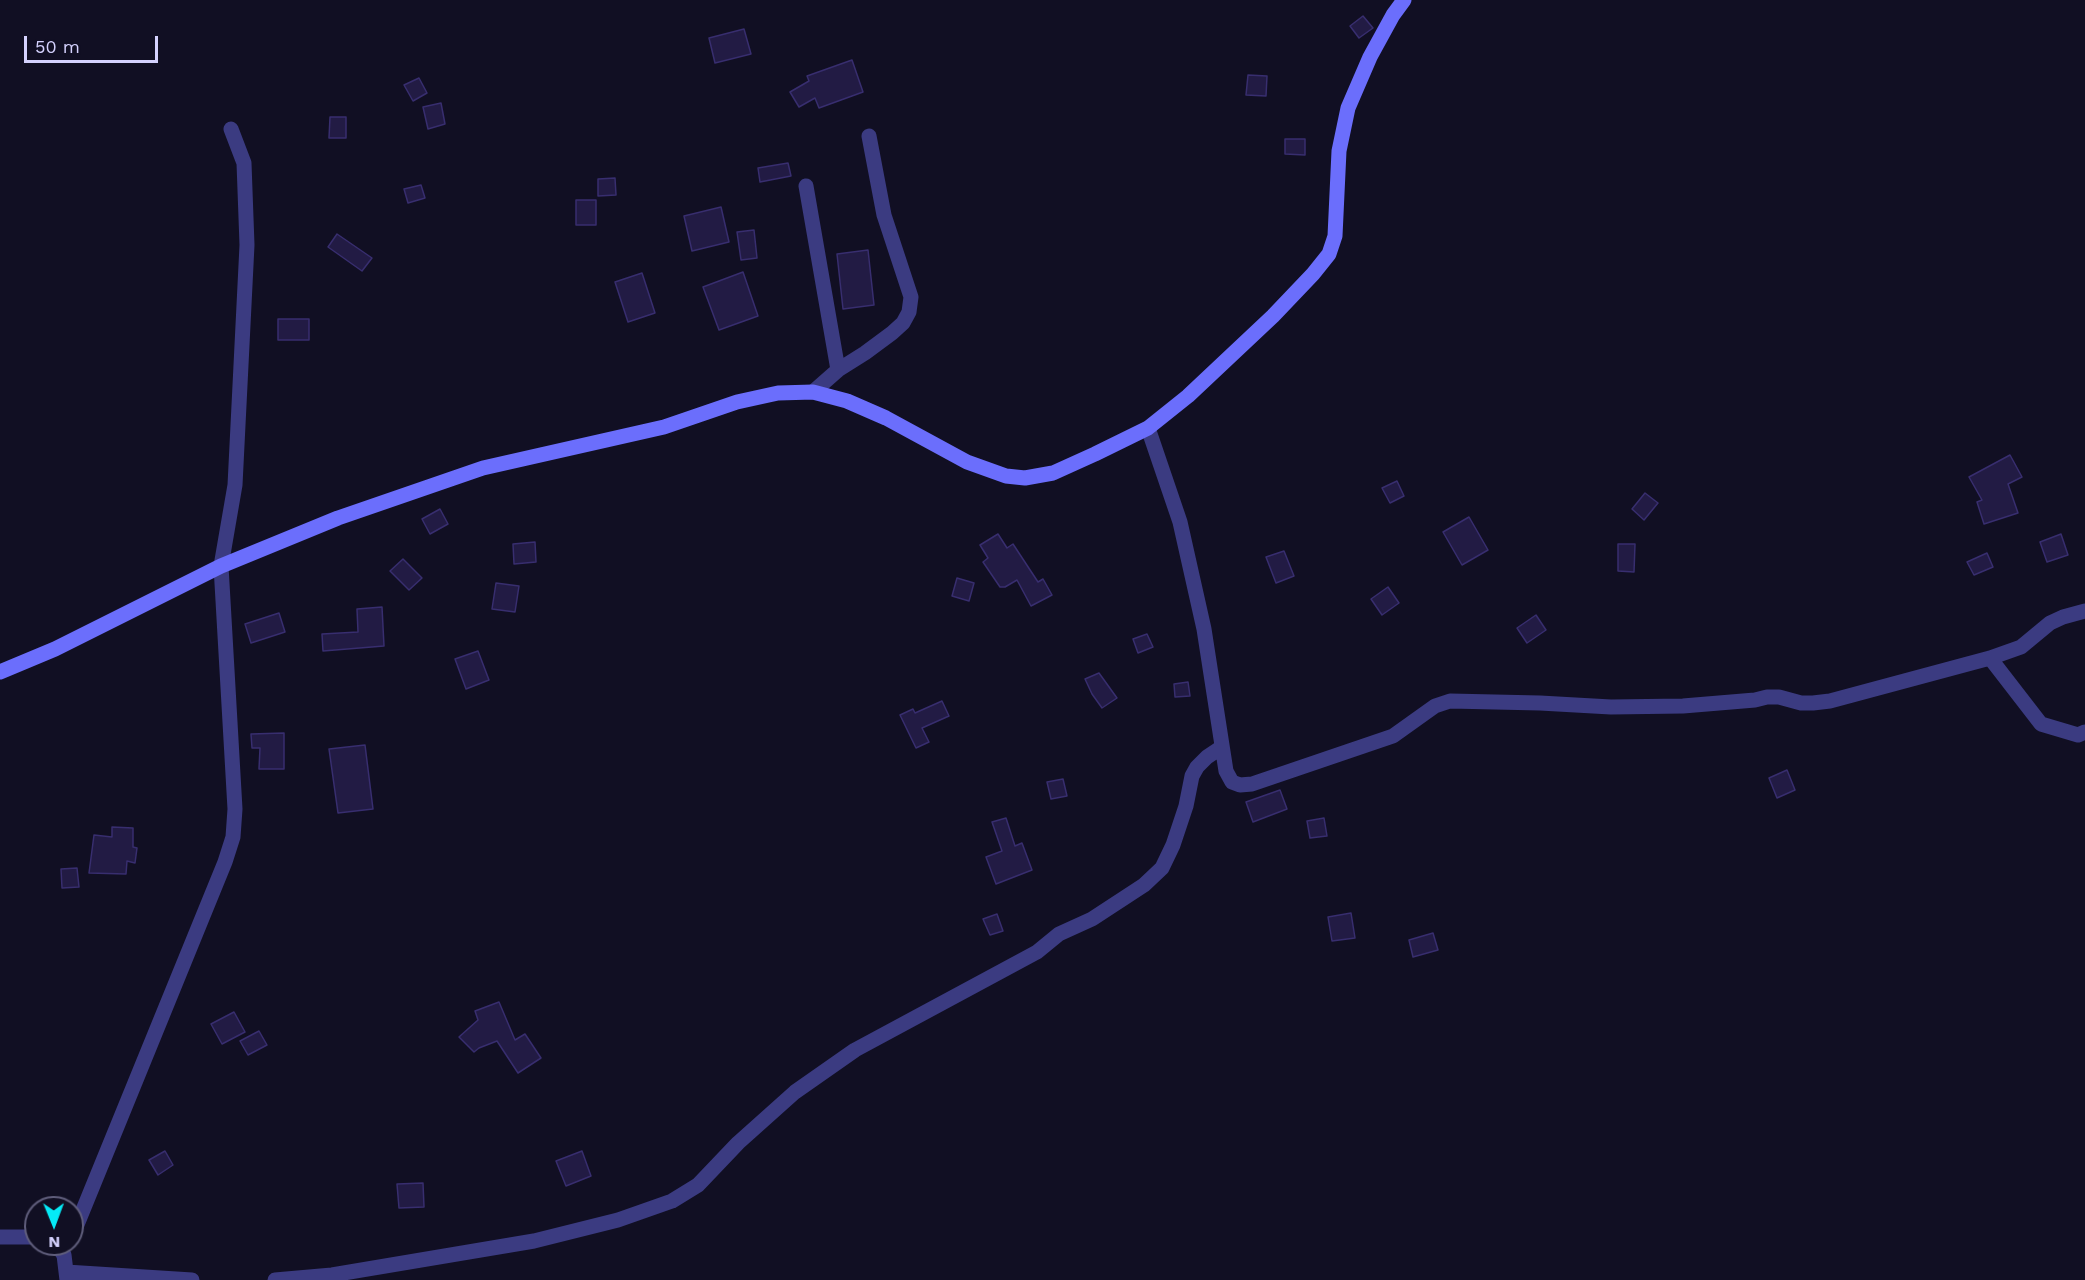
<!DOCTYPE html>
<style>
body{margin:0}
#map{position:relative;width:2085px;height:1280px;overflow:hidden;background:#110f23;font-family:"Work Sans",sans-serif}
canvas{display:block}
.north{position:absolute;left:24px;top:1196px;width:60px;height:60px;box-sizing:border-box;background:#110f23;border:2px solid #5f5d7b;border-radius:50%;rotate:179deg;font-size:16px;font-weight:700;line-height:24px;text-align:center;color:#d5d2fe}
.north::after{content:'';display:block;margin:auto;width:21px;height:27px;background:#05eaf7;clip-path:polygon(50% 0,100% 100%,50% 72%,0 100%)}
.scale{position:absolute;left:24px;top:36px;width:134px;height:27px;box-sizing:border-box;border:3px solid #d5d2fe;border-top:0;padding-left:8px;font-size:18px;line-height:21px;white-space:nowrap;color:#d5d2fe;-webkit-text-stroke:4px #110f23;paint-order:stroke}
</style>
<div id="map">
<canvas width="2085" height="1280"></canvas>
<div class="north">N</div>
<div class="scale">50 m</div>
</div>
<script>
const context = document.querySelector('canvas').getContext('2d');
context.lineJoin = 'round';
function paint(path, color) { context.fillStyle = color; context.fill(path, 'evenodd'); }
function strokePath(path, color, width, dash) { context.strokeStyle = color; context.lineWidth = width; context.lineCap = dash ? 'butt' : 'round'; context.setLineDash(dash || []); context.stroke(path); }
const building = new Path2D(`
 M1363,16L1373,28L1359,38L1350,26Z
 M744,29L751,54L715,63L709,38Z
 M852,60L863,92L819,108L815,98L799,107L790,92L809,81L807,76Z
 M1248,75L1267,76L1266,96L1246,95Z
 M419,78L427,93L413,101L404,85Z
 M441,103L445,124L428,129L423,107Z
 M330,117H346V138H329Z
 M1285,139H1305V155L1285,154Z
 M788,163L791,176L760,182L758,168Z
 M615,178L616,195L598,196V179Z
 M421,185L425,198L408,203L404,189Z
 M576,200H596V225H576Z
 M721,207L729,242L692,251L684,216Z
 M754,230L757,258L741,260L737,232Z
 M337,234L372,258L362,271L328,247Z
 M868,250L874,305L843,309L837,254Z
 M743,272L758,316L719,330L703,287Z
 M642,273L655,313L628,322L615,282Z
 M278,319H309V340H278Z
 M2010,455L2022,477L2008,484L2018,513L1984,524L1977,502L1982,500L1969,477Z
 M1397,481L1404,496L1390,503L1382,488Z
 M1645,493L1658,503L1644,520L1632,509Z
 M440,509L448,524L430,534L422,519Z
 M1469,517L1488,550L1462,565L1443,532Z
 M998,534L1007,548L1013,544L1038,582L1043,579L1052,595L1031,606L1017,580L1005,587H1000L983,562L988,558L980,545Z
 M2061,534L2068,555L2047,562L2040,542Z
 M535,542L536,562L514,564L513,544Z
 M1618,544H1635L1634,572L1618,571Z
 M1284,551L1294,576L1276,583L1266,557Z
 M1987,553L1993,567L1974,575L1967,562Z
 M403,559L422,578L409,590L390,571Z
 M957,578L974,583L969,601L952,596Z
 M496,583L519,586L515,612L492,609Z
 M1388,587L1399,603L1382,615L1371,599Z
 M382,607L384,646L323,651L322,634L358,632L357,609Z
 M279,613L285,632L251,643L245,624Z
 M1536,615L1546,630L1527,643L1517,628Z
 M1147,634L1153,647L1138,653L1133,639Z
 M478,651L489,680L466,689L455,659Z
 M1099,673L1117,698L1102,708L1092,694L1085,679Z
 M1188,682L1190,696L1175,697L1174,684Z
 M942,701L949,716L922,728L929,742L916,748L900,715L913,709L915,713Z
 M284,733V769H259L260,748H252L251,734Z
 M365,745L373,809L338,813L329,749Z
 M1787,770L1795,790L1777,798L1769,778Z
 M1063,779L1067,796L1051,799L1047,782Z
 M1280,790L1287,809L1253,822L1246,802Z
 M1006,818L1015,846L1022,843L1032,870L996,884L986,857L1002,851L992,822Z
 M1324,818L1327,836L1310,838L1307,821Z
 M112,827L133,828V847L137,848L135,863L127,861L126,874L89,873L94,835L112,837Z
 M77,868L79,887L62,888L61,869Z
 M1351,913L1355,938L1332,941L1328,917Z
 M997,914L1003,931L990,935L983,919Z
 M1433,933L1438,950L1413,957L1409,940Z
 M499,1002L515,1040L525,1034L541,1058L518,1073L497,1041L479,1048L474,1052L459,1037L478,1020L475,1011Z
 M234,1012L245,1032L222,1044L211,1024Z
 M259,1031L267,1045L248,1055L240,1041Z
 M165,1151L173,1165L158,1175L149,1160Z
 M582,1151L591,1176L566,1186L556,1161Z
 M423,1183L424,1207L399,1208L397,1184Z`);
const street = new Path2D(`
 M806,186L838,370
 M813,392L838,370L865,353L892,333L903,323L909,312L911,297L884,215L869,136
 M1148,428L1180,522L1204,629L1226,771L1232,782L1240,785L1252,784L1393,736L1435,706L1450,701L1540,703L1611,707L1683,706L1755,700L1767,697H1779L1801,703H1813L1830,701L1990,658L2021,647L2050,623L2063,617L2085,611
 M1990,658L2041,724L2078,735L2085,732
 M0,1237H36
 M72,1237L225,862L233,837L235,809L221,566L235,485L247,245L244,163L231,129
 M56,1244L64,1255L67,1280
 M66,1272L192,1280
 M275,1280L332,1275L534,1241L618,1220L672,1201L698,1185L738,1143L795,1092L855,1050L1037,952L1059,934L1092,919L1144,885L1162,868L1173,845L1186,806L1192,776L1197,767L1207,757L1222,747`);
const secondary = new Path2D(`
 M0,672L55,649L221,566L338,518L483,468L664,427L737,402L778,393L813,392L847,401L886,418L967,462L1006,476L1025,478L1053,473L1095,454L1148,428L1188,396L1273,316L1313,274L1329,254L1335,236L1339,151L1348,108L1370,57L1393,15L1404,0`);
paint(building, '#221b44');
strokePath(building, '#382e6f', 1.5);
strokePath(street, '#3b3b81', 15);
strokePath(secondary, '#6b6efc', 15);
</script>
